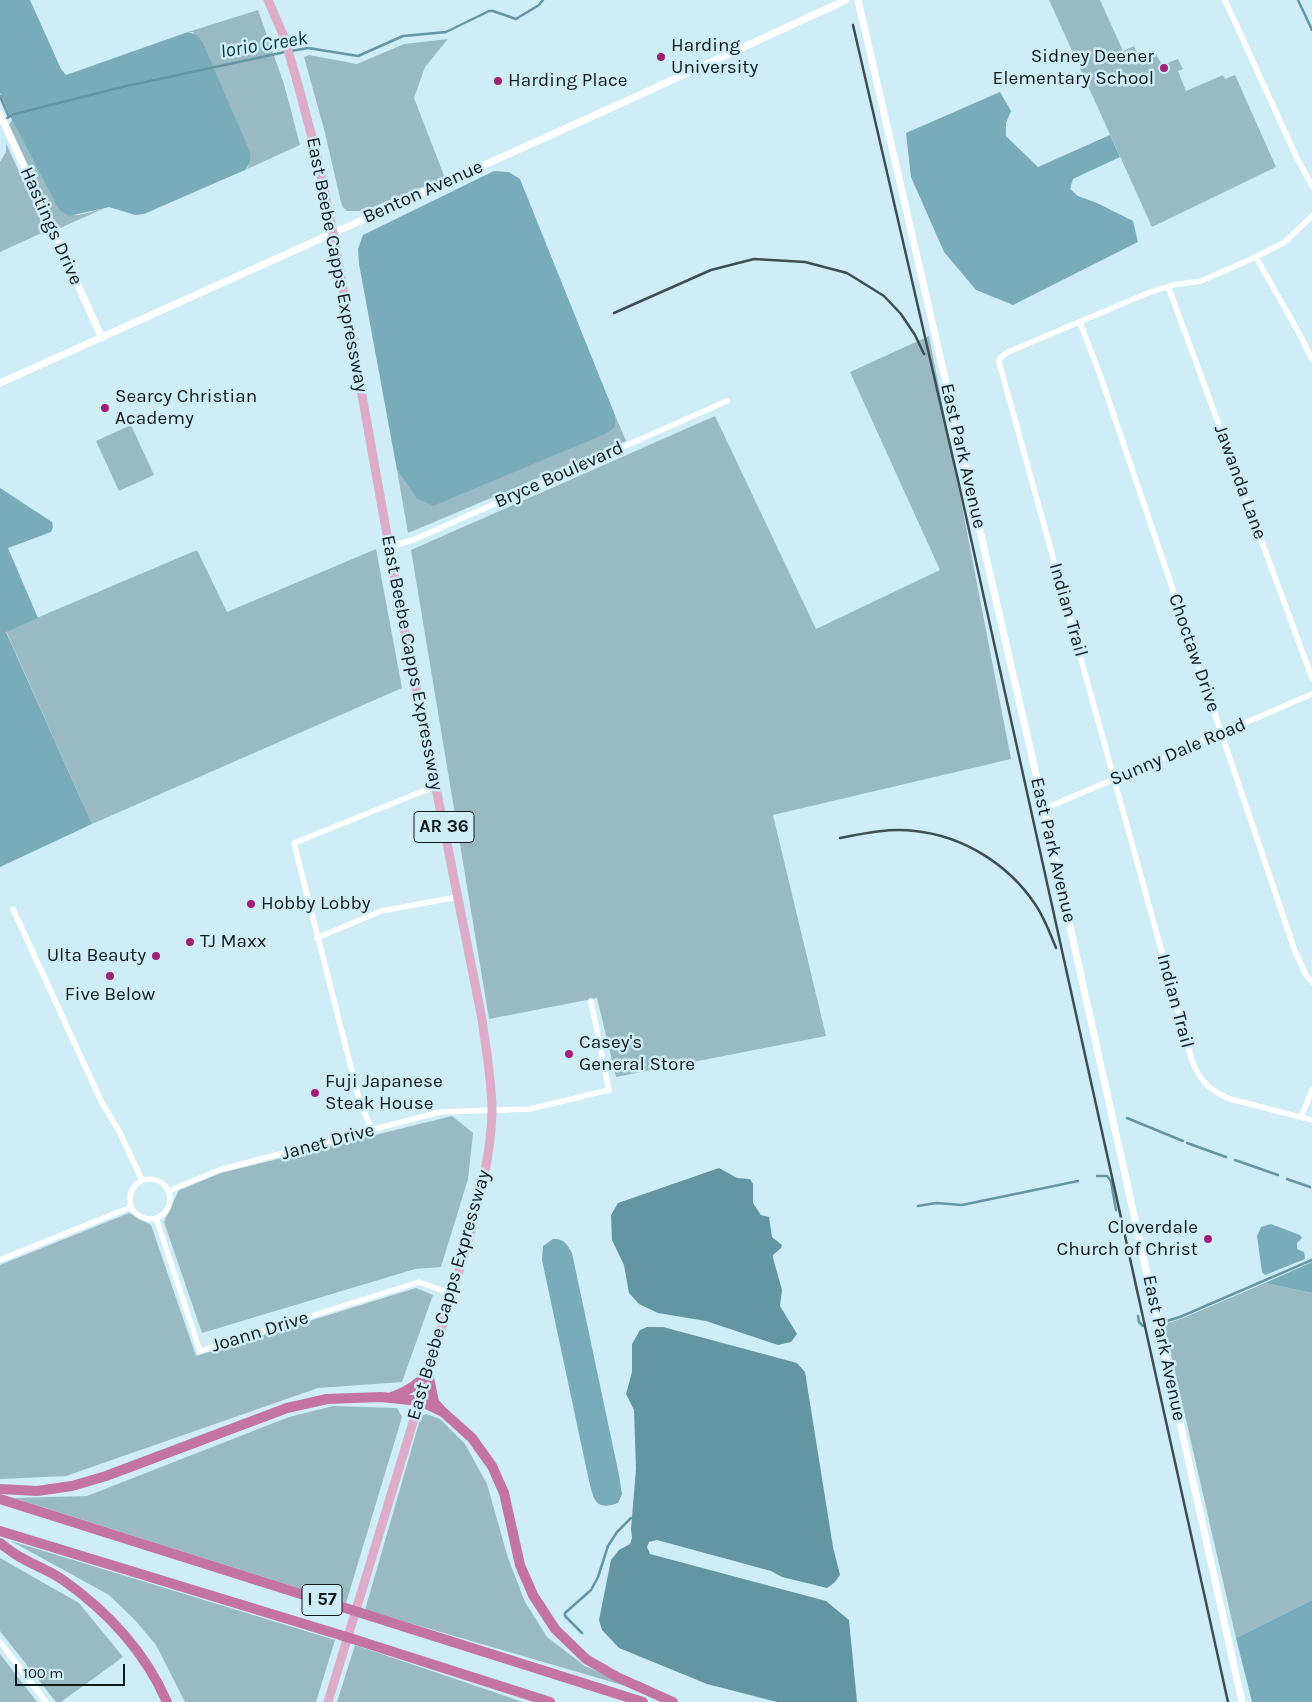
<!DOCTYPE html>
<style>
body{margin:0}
#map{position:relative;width:1312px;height:1702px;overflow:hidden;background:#ceedf6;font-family:Karla,sans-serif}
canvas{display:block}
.scale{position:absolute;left:15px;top:1664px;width:110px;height:22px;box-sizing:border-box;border:2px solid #0f1a1d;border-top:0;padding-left:6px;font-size:15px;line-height:18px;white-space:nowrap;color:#0f1a1d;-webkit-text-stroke:4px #ceedf6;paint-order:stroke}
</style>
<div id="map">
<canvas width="1312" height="1702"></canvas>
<div class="scale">100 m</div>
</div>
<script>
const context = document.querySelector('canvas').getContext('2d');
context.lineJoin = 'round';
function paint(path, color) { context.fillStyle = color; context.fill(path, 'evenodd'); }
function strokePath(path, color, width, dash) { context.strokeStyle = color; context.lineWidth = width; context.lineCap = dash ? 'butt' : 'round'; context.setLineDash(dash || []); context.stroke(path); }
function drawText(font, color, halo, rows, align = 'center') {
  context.font = font + ' Karla,sans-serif'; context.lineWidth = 5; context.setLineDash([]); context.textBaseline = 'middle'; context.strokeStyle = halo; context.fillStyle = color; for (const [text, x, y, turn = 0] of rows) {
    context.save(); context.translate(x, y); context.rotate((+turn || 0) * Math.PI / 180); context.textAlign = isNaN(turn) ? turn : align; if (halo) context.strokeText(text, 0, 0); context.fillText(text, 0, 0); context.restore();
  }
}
const green = new Path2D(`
 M1049,0H1100L1123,51L1134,46L1138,55L1156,54L1162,65L1178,59L1183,69L1178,71L1186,91L1223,75L1225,79L1235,75L1276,167L1152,227Z
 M258,10L284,84L300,145L245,170L249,166L193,32H188Z
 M448,39L425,67L414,98L445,178L363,211H347L343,207L341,202L324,129L304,57L309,55L357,64L404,44Z
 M12,120L60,211C75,220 88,212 105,208L58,229L9,125Z
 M6,143L46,231L0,252V162L6,152Z
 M929,336L1011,759L773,815L826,1036L616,1077L597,998L489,1019L411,550L715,416L816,629L940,570L850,372Z
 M615,415L626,441L408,533L397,470L416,498L615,427Z
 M131,425L154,475L119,491L96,441Z
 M376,549L402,688L92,824L6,631L197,550L227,612Z
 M452,1116L473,1133L468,1179L441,1267L415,1269L202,1333L164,1222L179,1190L221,1173Z
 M129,1213L151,1225L196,1356L416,1288L433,1295L402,1382L318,1388L66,1476L0,1479V1265Z
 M1265,1283L1312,1293V1600L1236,1638L1164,1324L1181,1319Z
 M333,1406L397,1408L402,1417L346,1603L14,1498L87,1496L289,1417Z
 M426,1414L440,1419L465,1444L487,1484L508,1558L525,1602L547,1637L585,1666L643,1691L365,1610L421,1416Z
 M11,1541L335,1640L316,1702H185L156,1645L134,1619L109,1595Z
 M0,1558L79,1603L123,1657L61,1702H56L0,1631Z
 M355,1645L523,1702H337Z
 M0,1654L37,1702H0Z`);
const forest = new Path2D(`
 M0,0H30L61,69L66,75L188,32L197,35L203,43L250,152C251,160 250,164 245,170L144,214L135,215L109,207L69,216L60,211L57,206L12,120L0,93Z
 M1000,92L1011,111L1006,123V136L1038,167L1110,135L1120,157L1073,179L1070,189L1078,196L1097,203L1133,221L1138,242L1013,305L976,290L944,252L911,177L906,133Z
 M494,171L509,172L520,179L615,415V427L605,434L433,506L416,498L397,470L359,264L358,249L363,235Z
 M0,488L52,522L53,527L51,532L8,548L38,618L6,632L92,824L0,867Z
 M1271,1224L1300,1235L1302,1238L1297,1243V1249L1304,1252L1305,1259L1265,1275L1262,1272L1257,1236L1261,1227Z
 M553,1239C565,1238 567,1245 572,1253L619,1475L622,1494L618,1503C595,1511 594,1500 589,1481L542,1260L543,1246Z
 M1312,1262V1293L1265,1283Z
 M1312,1600V1702H1252L1236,1638Z`);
const water = new Path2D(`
 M719,1168L737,1178L750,1179L753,1184V1203L761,1215L769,1217L772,1237L782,1245L781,1248L773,1255V1258L782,1290L780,1306L797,1334L791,1342L778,1345L706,1321L658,1313L639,1304L629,1293L624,1265L612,1240L611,1215L618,1203Z
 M647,1327H663L797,1363L805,1372L833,1547L840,1575L834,1583L827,1588L782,1577L771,1571L657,1540L649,1542L647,1547L650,1554L826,1601L849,1620L857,1702H777L707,1684L619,1648L602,1630L599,1620L611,1560L619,1550L630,1544L632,1538L631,1529L636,1469L634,1410L626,1394L632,1372V1344L640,1330Z`);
const stream = new Path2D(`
 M1298,0L1312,30
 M291,51L308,48L358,56L403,36L446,32L489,11H493L516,19L539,5L543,0
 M0,96L9,117
 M7,118L15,114L122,87L285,52
 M1127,1118L1183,1141
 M1187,1143L1226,1157
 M1235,1160L1278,1175
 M1097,1176H1107L1111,1181L1116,1210
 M1287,1179L1310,1187
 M918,1206L936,1203L962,1205L1078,1181
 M1138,1316L1139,1322L1143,1326
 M1167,1321L1180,1317L1312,1260
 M582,1633L565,1616V1613L591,1590L598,1577L608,1546L617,1532L631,1518`);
const minor = new Path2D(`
 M1225,0L1296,156L1312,186
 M1312,216L1285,242L1256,257L1201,281L1173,285L1148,293L1008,352L1000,358L999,362L1192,1061C1201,1082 1209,1090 1230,1099L1312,1120
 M1256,257L1300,335L1312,359
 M1168,286L1312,678
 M1080,322L1103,383L1295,951L1306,975L1312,982
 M389,547L413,540L727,401
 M1044,809L1312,694
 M13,909L102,1103L119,1131L142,1180
 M317,938L381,911L458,897
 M1301,1117L1312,1090
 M372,1131L359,1099L294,843L436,786
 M130 1199a20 20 0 1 1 40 0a20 20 0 1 1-40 0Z
 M169,1191L219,1170L440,1112L530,1109L609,1090L591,1001
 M156,1218L200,1351L419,1282L452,1294
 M0,1260L131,1207
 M0,1642L46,1702`);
const tertiary = new Path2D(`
 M858,0L1044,809L1242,1702
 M0,114L102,338
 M0,383L622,103L846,0`);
const primary = new Path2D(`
 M268,0L284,37L297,81L316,152L333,233L399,602L482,1019C486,1050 492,1081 492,1111C491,1158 478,1203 466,1248L328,1702`);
const motorway = new Path2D(`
 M428,1373L434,1402L442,1411
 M392,1397C406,1392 418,1385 428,1373
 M0,1489L37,1491L72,1486L106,1476L287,1408L327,1399L381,1397L420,1401L443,1412L472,1438L492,1466L504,1493L520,1565L533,1595L555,1629L586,1659L617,1677L673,1702
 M0,1499L643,1702
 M0,1531L350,1638L550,1702
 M0,1543C7,1548 14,1554 22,1558C35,1566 51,1571 63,1580C107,1611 145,1652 167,1702`);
const rail = new Path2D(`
 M853,25L958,480L1228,1702
 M614,313L711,270L754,259L805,262L847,273L884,296L901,314L915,335L924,354
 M840,838C865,833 890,828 915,831C963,836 1008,864 1035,904C1044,917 1050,933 1056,948`);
const markers = [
 [661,57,5,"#9f2276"],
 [1164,68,5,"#9f2276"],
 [498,81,5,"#9f2276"],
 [105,408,5,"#9f2276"],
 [251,904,5,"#9f2276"],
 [190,942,5,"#9f2276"],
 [156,956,5,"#9f2276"],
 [110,976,5,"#9f2276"],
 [569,1054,5,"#9f2276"],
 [315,1093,5,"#9f2276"],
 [1208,1239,5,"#9f2276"]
];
const shields = [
 [444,827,60],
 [322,1600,40]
];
const shieldNames = [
 ["AR 36",444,827],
 ["I 57",322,1600]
];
const poiNames = [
 ["Harding",671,46],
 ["University",671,68],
 ["Sidney Deener",1154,57,"right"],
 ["Elementary School",1154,79,"right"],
 ["Harding Place",508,81],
 ["Searcy Christian",115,397],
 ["Academy",115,419],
 ["Hobby Lobby",261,904],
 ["TJ Maxx",200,942],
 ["Ulta Beauty",146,956,"right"],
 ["Five Below",110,995,"center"],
 ["Casey's",579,1043],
 ["General Store",579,1065],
 ["Fuji Japanese",325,1082],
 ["Steak House",325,1104],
 ["Cloverdale",1198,1228,"right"],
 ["Church of Christ",1198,1250,"right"]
];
const streetNames = [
 ["Benton Avenue",423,192,-24],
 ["Hastings Drive",51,226,66],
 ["East Beebe Capps Expressway",337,265,79],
 ["East Park Avenue",963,456,77],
 ["Bryce Boulevard",559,475,-24],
 ["Jawanda Lane",1240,482,70],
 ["Indian Trail",1068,610,74],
 ["Choctaw Drive",1194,653,71],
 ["East Beebe Capps Expressway",412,663,79],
 ["Sunny Dale Road",1178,752,-23],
 ["East Park Avenue",1053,850,77],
 ["Indian Trail",1175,1001,75],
 ["Janet Drive",328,1142,-15],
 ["East Beebe Capps Expressway",449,1295,-74],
 ["Joann Drive",260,1332,-17],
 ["East Park Avenue",1164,1348,78]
];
const waterNames = [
 ["Iorio Creek",264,45,-9]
];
paint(green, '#9abac3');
paint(forest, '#79acbb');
paint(water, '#6296a3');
strokePath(stream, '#6296a3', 2.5);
strokePath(minor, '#fff', 5.5);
strokePath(tertiary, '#fff', 7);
strokePath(primary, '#dcacc8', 9);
strokePath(motorway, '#c474a3', 10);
strokePath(rail, '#3e4e53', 2.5);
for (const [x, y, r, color] of markers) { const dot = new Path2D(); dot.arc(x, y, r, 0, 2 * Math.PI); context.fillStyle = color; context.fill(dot); strokePath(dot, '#ceedf6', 2); }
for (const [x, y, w] of shields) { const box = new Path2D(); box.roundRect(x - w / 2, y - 15.5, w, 31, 4); context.fillStyle = '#ceedf6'; context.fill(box); strokePath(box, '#0f1a1d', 1); }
drawText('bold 18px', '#0f1a1d', null, shieldNames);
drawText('19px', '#0f1a1d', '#ceedf6', poiNames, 'left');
drawText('19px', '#0f1a1d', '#ceedf6', streetNames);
drawText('italic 20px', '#01343f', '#ceedf6', waterNames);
</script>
